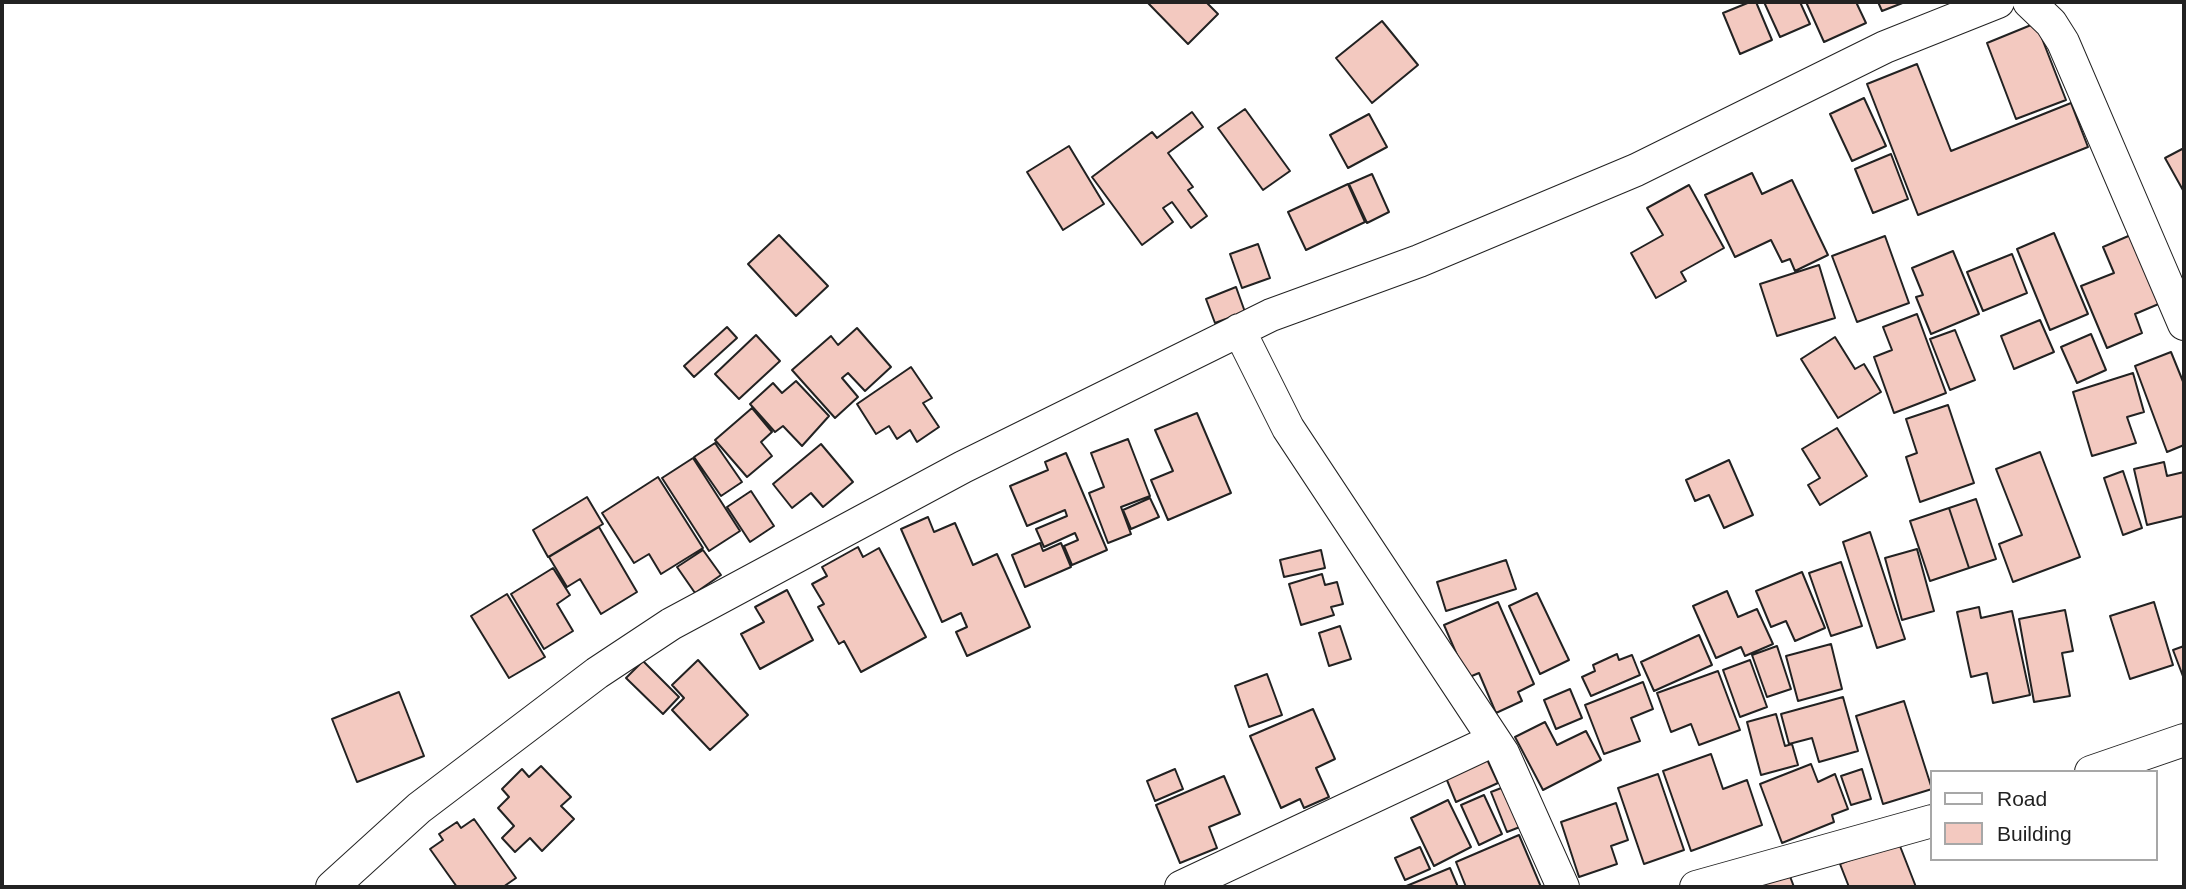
<!DOCTYPE html>
<style>
body{margin:0}
#map{position:relative;width:2186px;height:889px;overflow:hidden;background:#fff;font-family:Arial,sans-serif}
canvas{display:block}
.frame{position:absolute;inset:0;border:4px solid #222;pointer-events:none}
.legend{position:absolute;left:1930px;top:770px;width:228px;height:91px;box-sizing:border-box;background:#fff;border:2px solid #a7a7a7;margin:0;padding:9px 12px;list-style:none;font-size:21px;color:#222}
.legend li{display:flex;align-items:center;gap:14px;height:35px}
.legend b{width:35px;border:2px solid #a7a7a7}
</style>
<div id="map">
<canvas width="2186" height="889"></canvas>
<div class="frame"></div>
<ul class="legend">
<li><b style="height:9px;background:#fff"></b>Road</li>
<li><b style="height:19px;background:#f3c9c0"></b>Building</li>
</ul>
</div>
<script>
const context = document.querySelector('canvas').getContext('2d');
context.lineJoin = 'round';
function paint(path, color) { context.fillStyle = color; context.fill(path, 'evenodd'); }
function strokePath(path, color, width, dash) { context.strokeStyle = color; context.lineWidth = width; context.lineCap = dash ? 'butt' : 'round'; context.setLineDash(dash || []); context.stroke(path); }
const building = new Path2D(`
 M1147,2H1206L1218,14L1188,44Z
 M1750,2H1756L1772,40L1740,54L1723,13Z
 M1764,2H1800L1810,24L1780,37Z
 M1806,2H1856L1866,23L1824,42Z
 M1878,2H1905L1882,11Z
 M1382,21L1418,65L1372,103L1336,58Z
 M2036,23L2066,100L2016,119L1987,43Z
 M1917,64L1951,151L2071,103L2088,147L1918,215L1867,84Z
 M1864,98L1886,146L1852,161L1830,114Z
 M1245,109L1290,171L1263,190L1218,128Z
 M1192,112L1203,127L1168,153L1193,187L1188,190L1207,216L1191,228L1172,202L1163,208L1173,222L1142,245L1092,177L1152,132L1157,138Z
 M1369,114L1387,147L1348,168L1330,135Z
 M1069,146L1104,204L1063,230L1027,172Z
 M2184,148V192L2165,158Z
 M1891,154L1908,199L1873,213L1855,169Z
 M1752,173L1762,194L1792,180L1828,255L1795,271L1790,259L1782,262L1771,240L1735,257L1705,195Z
 M1372,174L1389,212L1367,223L1349,184Z
 M1348,184L1365,222L1306,250L1288,212Z
 M1689,185L1724,248L1681,272L1686,281L1656,298L1631,253L1663,235L1647,208Z
 M2054,233L2088,314L2050,330L2017,249Z
 M2133,234L2161,303L2135,314L2142,333L2107,348L2081,286L2114,273L2103,247Z
 M779,235L828,286L796,316L748,264Z
 M1885,236L1909,303L1857,322L1832,256Z
 M1258,244L1270,278L1242,288L1230,254Z
 M1953,251L1979,314L1931,334L1916,297L1923,295L1912,268Z
 M2012,254L2027,293L1983,311L1967,272Z
 M1819,265L1835,318L1777,336L1760,284Z
 M1236,287L1245,312L1215,323L1206,299Z
 M1917,314L1946,393L1894,413L1874,357L1892,350L1883,327Z
 M2040,320L2054,352L2014,369L2001,336Z
 M727,327L737,338L694,377L684,366Z
 M857,328L891,367L865,391L848,373L842,378L858,397L835,418L792,370L831,336L838,345Z
 M1955,330L1975,380L1950,390L1930,339Z
 M2091,334L2106,370L2077,383L2061,347Z
 M756,335L780,361L739,399L715,374Z
 M1835,337L1855,369L1864,364L1881,392L1838,418L1801,359Z
 M2171,352L2184,384V445L2167,452L2135,366Z
 M911,367L932,398L923,403L939,427L917,442L910,430L897,439L889,426L876,434L857,404Z
 M2133,373L2144,412L2127,417L2136,443L2092,456L2073,392Z
 M796,381L829,416L802,446L783,426L775,432L750,404L773,383L782,393Z
 M1948,405L1974,483L1920,502L1906,457L1917,453L1906,419Z
 M752,408L772,432L761,442L772,456L747,477L715,440Z
 M1197,413L1231,493L1168,520L1151,480L1173,471L1155,430Z
 M1837,428L1867,476L1820,505L1808,485L1820,478L1802,449Z
 M1128,439L1150,496L1121,507L1131,534L1108,543L1089,493L1104,487L1091,453Z
 M715,443L742,482L721,496L694,457Z
 M821,444L853,482L823,507L811,493L792,508L773,484Z
 M2040,452L2080,557L2013,582L1999,544L2022,535L1996,469Z
 M1066,453L1107,550L1072,565L1064,546L1078,540L1075,533L1044,547L1036,529L1067,516L1065,510L1027,526L1010,486L1048,470L1045,462Z
 M693,458L740,531L709,551L662,478Z
 M1729,460L1753,515L1724,528L1709,495L1695,501L1686,480Z
 M2164,462L2167,476L2184,472V516L2147,525L2134,469Z
 M2123,471L2142,528L2123,535L2104,478Z
 M658,477L703,548L661,574L649,554L634,563L602,513Z
 M751,491L774,526L750,542L727,507Z
 M587,497L603,524L548,557L533,530Z
 M1150,498L1159,517L1131,529L1123,510Z
 M1976,499L1996,559L1969,568L1949,508Z
 M1949,508L1969,568L1930,581L1910,521Z
 M928,517L934,532L955,523L973,565L997,554L1030,627L967,656L956,632L967,627L961,613L942,622L901,529Z
 M599,527L637,592L601,614L580,579L567,587L549,557Z
 M1870,532L1905,639L1877,648L1843,542Z
 M1040,543L1043,551L1061,543L1071,567L1025,587L1012,555Z
 M858,547L863,557L879,548L926,637L861,672L844,641L839,644L818,607L824,604L812,584L827,576L822,567Z
 M1917,549L1934,611L1902,620L1885,558Z
 M703,550L721,575L695,593L677,567Z
 M1321,550L1325,568L1284,577L1280,560Z
 M1506,560L1516,589L1446,611L1437,582Z
 M1841,562L1862,626L1831,636L1809,573Z
 M553,568L570,595L557,604L573,631L544,649L511,594Z
 M1802,572L1825,628L1795,641L1786,621L1771,627L1756,591Z
 M1322,574L1325,585L1337,582L1343,604L1331,607L1334,615L1301,625L1289,584Z
 M787,590L813,640L760,669L741,634L764,622L755,607Z
 M1727,591L1738,617L1757,609L1773,644L1745,656L1741,647L1716,658L1693,606Z
 M1537,593L1569,660L1540,674L1509,606Z
 M507,594L545,657L509,678L471,616Z
 M1498,602L1534,684L1518,692L1522,701L1496,713L1479,673L1467,678L1444,625Z
 M2154,602L2173,665L2130,679L2110,616Z
 M1979,607L1981,618L2012,611L2030,695L1993,703L1987,673L1971,677L1957,612Z
 M2065,610L2073,651L2062,653L2070,696L2034,702L2019,619Z
 M1340,626L1351,659L1329,666L1319,633Z
 M1699,635L1712,665L1654,691L1641,662Z
 M1831,644L1842,689L1798,701L1786,656Z
 M1777,646L1791,689L1767,697L1752,655Z
 M2184,646V679L2173,650Z
 M1617,654L1619,660L1632,655L1640,675L1591,696L1582,677L1595,671L1593,665Z
 M698,660L748,715L710,750L672,710L684,698L672,685Z
 M1750,660L1767,707L1740,717L1723,670Z
 M643,661L679,697L663,714L626,678Z
 M1718,671L1740,730L1699,745L1691,724L1671,732L1657,693Z
 M1267,674L1282,715L1249,727L1235,686Z
 M1643,682L1653,709L1631,718L1640,741L1604,754L1585,705Z
 M1570,689L1582,718L1556,729L1544,700Z
 M399,692L424,756L357,782L332,719Z
 M1843,697L1858,751L1819,762L1812,738L1789,744L1781,714Z
 M1904,701L1932,789L1883,804L1856,716Z
 M1313,709L1335,759L1316,768L1329,797L1304,808L1300,799L1281,808L1250,736Z
 M1776,714L1785,746L1792,744L1798,765L1761,775L1747,722Z
 M1545,722L1557,745L1586,731L1601,760L1543,790L1515,737Z
 M1711,754L1723,789L1747,780L1762,825L1691,851L1663,771Z
 M1485,755L1498,783L1456,802L1444,773Z
 M1811,764L1818,782L1835,774L1848,809L1832,815L1834,822L1782,843L1760,784Z
 M541,766L571,797L561,806L574,819L542,851L530,838L515,852L502,838L514,826L498,808L509,797L502,789L522,769L529,777Z
 M1175,769L1183,789L1155,801L1147,781Z
 M1862,769L1871,799L1851,805L1841,776Z
 M1658,774L1684,850L1644,864L1618,788Z
 M1224,776L1240,814L1209,827L1217,848L1180,863L1156,805Z
 M1509,785L1525,825L1507,832L1491,792Z
 M1484,795L1502,834L1479,845L1461,805Z
 M1448,800L1471,847L1434,866L1411,818Z
 M1616,803L1628,840L1611,846L1617,864L1579,877L1561,822Z
 M474,819L516,878L503,887H457L430,849L443,840L439,834L457,822L461,828Z
 M1519,835L1541,887H1466L1456,862Z
 M1898,841L1916,887H1849L1840,864Z
 M1420,847L1430,869L1405,880L1395,858Z
 M1450,868L1458,887H1404Z
 M1788,871L1794,887H1745Z`);
const minor = new Path2D(`
 M2029,2L2051,23L2063,42L2184,324
 M1239,330L1288,428L1503,753L1563,887
 M2091,772L2184,740
 M332,887L419,808L597,673L671,624L963,467L1271,315L1419,261L1636,170L1885,47L1998,2
 M1181,887L1494,740
 M1696,887L1932,821`);
paint(building, '#f3c9c0');
strokePath(building, '#222', 2);
strokePath(minor, '#222', 34);
strokePath(minor, '#fff', 32);
</script>
